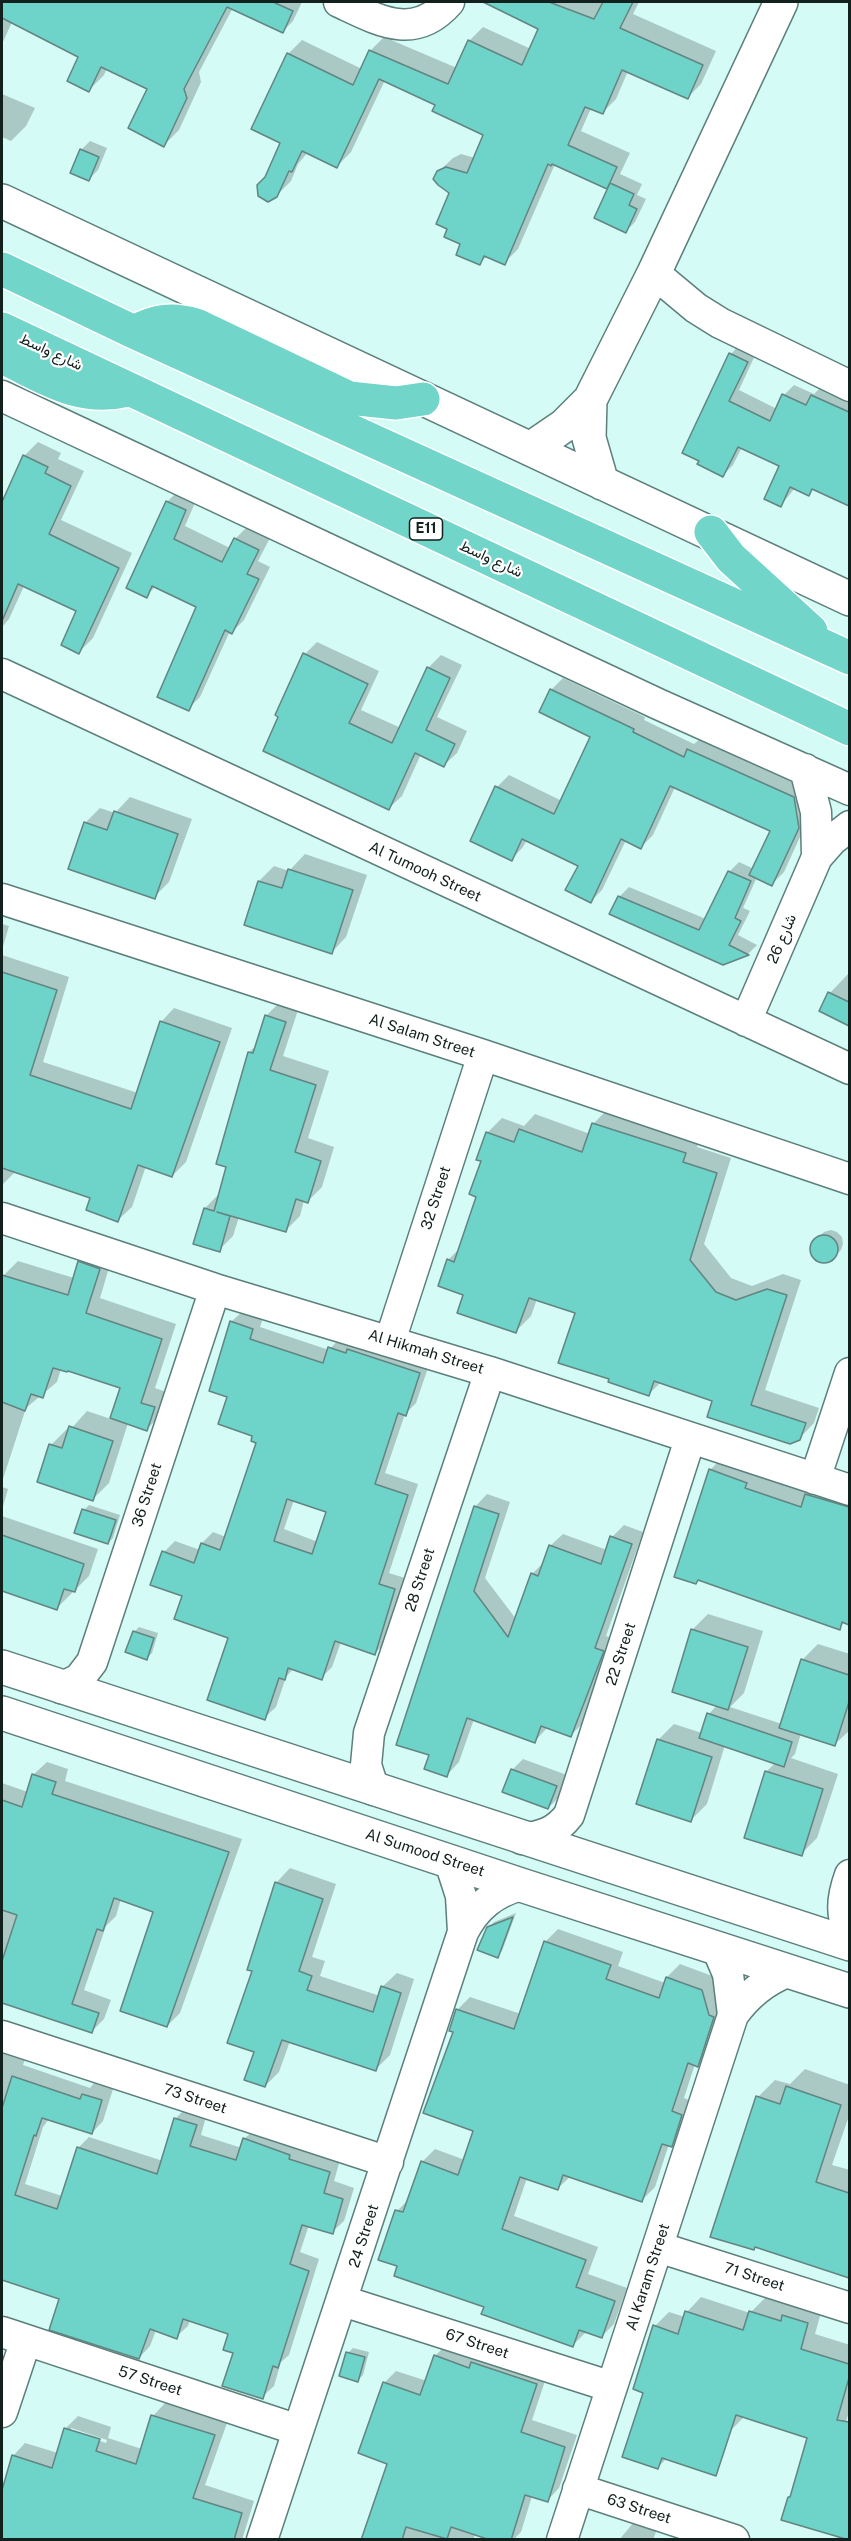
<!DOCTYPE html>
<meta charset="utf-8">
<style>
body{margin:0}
#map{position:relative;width:851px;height:2541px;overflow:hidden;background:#d5fbf6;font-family:"Public Sans",sans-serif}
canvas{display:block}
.frame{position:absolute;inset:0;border:3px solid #12201e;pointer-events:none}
</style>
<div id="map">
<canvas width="851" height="2541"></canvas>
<div class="frame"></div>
</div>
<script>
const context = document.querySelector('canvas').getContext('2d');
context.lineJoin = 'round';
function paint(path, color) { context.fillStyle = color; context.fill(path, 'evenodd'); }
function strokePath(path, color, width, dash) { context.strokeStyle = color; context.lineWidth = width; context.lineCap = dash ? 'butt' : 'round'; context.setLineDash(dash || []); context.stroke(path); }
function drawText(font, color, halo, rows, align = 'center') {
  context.font = font + ' "Public Sans",Vazirmatn,sans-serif'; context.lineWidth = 4.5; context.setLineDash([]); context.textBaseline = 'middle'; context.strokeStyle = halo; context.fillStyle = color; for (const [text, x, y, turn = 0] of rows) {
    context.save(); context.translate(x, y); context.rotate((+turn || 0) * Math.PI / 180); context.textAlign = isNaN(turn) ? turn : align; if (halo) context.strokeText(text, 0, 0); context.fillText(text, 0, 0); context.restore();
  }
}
const shadow = new Path2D(`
 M2,2H236L199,72L201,82L179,130L164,145L149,89L107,68L104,75L89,90L80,56L12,22L2,44Z
 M241,2H302L293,21L282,32L237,10Z
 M497,2H639L633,14L716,51L701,84L687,98L628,71L616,99L602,113L591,108L581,131L630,153L620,174L642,184L637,195L646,199L635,222L626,231L596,217L612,182L606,187L555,164L518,249L504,263L487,256L480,263L449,229L451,192L438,172L453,158L461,154L475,158L485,134L437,104L385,80L351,152L337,166L308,152L298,164L291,181L276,196L258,191L282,142L288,54L302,40L362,69L370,51L384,37L457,68L469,41L483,27L531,49L540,28L495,6Z
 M2,94L35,108L26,126L11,141L2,137Z
 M90,141L107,148L98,170L89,179L81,150Z
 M741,343L757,351L739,390L777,409L784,395L794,385L814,394L823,385L850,397V505L814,488L808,494L795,488L781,505V465L742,447L733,465L723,475L731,354Z
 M38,442L61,453L58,459L84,471L61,520L132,553L93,638L79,652L78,611L24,586L9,619L2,627V498L6,496L24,456Z
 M179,490L197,498L185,526L230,548L236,538L248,526L270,538L258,561L270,567L244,620L232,632L230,631L200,697L188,709L198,606L156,586L146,596L167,502Z
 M317,642L379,671L361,710L401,728L428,668L441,655L462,665L437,717L467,731L457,753L444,765L421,754L402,796L389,808L305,654Z
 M563,678L645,717L644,720L694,744L701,738L806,785L810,815L784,872L772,884L757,877L743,908L750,911L738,935L757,945L748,954L723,963L619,897L629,887L706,919L729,872L739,862L754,869L772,831L675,787L653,835L641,847L626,840L602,890L590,902L580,865L527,840L523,847L512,859L497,787L509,775L562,801L592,736L541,711L551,690Z
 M130,797L192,819L169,882L154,897L85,823L100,808L115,813Z
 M305,854L367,875L346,937L331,953L259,881L274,866L289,871Z
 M2,924L9,926L2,950Z
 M2,955L69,977L43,1062L138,1093L161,1022L174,1008L232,1028L186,1162L172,1176L146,1166L132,1207L118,1220L92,1197L16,1171L2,1185Z
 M848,974L850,975V1024L821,1010L830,993Z
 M280,1002L299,1007L283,1056L329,1071L308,1138L334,1147L322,1187L308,1201L304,1200L300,1216L286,1230L239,1217L233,1236L219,1250L205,1208L219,1194L228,1166L249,1052L257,1045L266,1016Z
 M608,1109L700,1138L697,1147L731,1158L704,1244L731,1278L752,1286L783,1274L801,1280L765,1390L819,1408L814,1423L799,1439L714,1400L661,1382L649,1394L577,1312L537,1299L531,1316L516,1331L465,1294L448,1260L460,1248L478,1196L487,1133L502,1118L524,1126L535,1114L590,1134L593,1124Z
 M831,1230L837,1232L842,1237L843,1244L841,1250L830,1261L823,1262L817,1260L812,1255L813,1242L824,1232Z
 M94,1248L113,1254L100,1298L176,1324L155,1388L169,1393L161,1415L146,1430L128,1423L109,1483L93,1499L51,1445L67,1429L70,1430L87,1411L111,1419L122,1387L61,1369L57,1382L26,1408L2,1482L3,1276L18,1261L74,1278L79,1262Z
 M243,1311L263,1318L260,1327L329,1350L341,1337L430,1362L416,1403L405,1414L385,1473L418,1484L389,1573L405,1578L386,1642L375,1653L341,1642L332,1667L321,1678L294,1668L286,1677L276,1707L264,1718L230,1637L183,1595L164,1552L175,1541L200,1550L202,1543L213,1532L226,1537L258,1442L229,1396L231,1322ZM294,1500L328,1511L318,1542L284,1529Z
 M723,1457L758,1470L757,1476L808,1493L819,1482L850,1491V1623L845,1622L839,1628L699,1579L696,1583L710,1470Z
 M2,1487L8,1489L2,1510Z
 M487,1494L510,1502L485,1578L516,1619L532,1574L544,1562L550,1546L563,1534L607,1550L612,1537L624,1525L643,1532L606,1636L615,1639L583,1723L571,1735L548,1727L535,1741L474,1719L459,1762L447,1775L431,1754L475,1507Z
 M89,1505L120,1515L113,1538L108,1543L84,1510Z
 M2,1516L98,1549L89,1576L57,1608L2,1589Z
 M708,1614L763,1631L744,1693L730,1707L782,1724L802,1660L818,1644L850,1654V1730L835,1744L801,1733L795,1754L791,1758L838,1774L817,1838L801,1854L766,1772L776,1762L725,1745L707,1804L691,1820L658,1740L674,1724L702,1733L709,1714L717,1705L692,1630Z
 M139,1627L158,1633L152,1653L147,1658L134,1632Z
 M523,1759L567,1775L559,1797L548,1808L512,1770Z
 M47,1762L68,1769L65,1781L242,1839L180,2013L167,2026L155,1911L121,1899L116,1916L106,1926L84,1990L111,2000L104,2019L91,2032L2,2001V1783L28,1792L33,1775Z
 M290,1868L336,1884L312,1957L325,1961L320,1976L380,1996L382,1987L397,1973L414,1979L390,2055L376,2069L290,2041L279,2072L265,2086L256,2051L254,1971L276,1883Z
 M516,1913L502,1951L497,1956L479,1949L484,1933L494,1922Z
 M558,1929L623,1952L618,1966L665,1983L667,1977L680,1964L715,1977L722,2002L711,2052L698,2065L695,2064L684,2098L694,2102L685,2132L672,2145L669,2144L655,2187L642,2200L571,2176L558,2188L527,2178L514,2216L598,2247L588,2274L627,2288L614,2324L601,2337L587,2331L573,2345L398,2266L397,2211L410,2198L422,2162L435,2149L465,2160L475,2131L455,2031L457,2010L470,1997L521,2014L545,1942Z
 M2,2048L26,2056L23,2065L90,2088L94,2083L113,2089L103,2121L92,2133L49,2119L43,2127L25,2184L62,2196L78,2148L89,2137L163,2161L176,2118L187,2107L207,2113L201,2135L242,2148L244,2139L256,2128L340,2160L334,2181L354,2188L344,2221L332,2232L309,2225L300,2252L319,2259L289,2355L281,2362L274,2386L262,2397L235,2352L230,2333L190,2320L188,2326L176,2337L156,2330L150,2346L139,2358L61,2298L2,2279L9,2256L2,2253Z
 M805,2069L850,2085V2113L832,2165L850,2170V2276L757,2246L754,2249L758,2097L775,2080L790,2084Z
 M701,2297L750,2313L766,2297L793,2306L798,2301L822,2309L815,2334L850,2345V2409L846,2421L850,2422V2540H836L837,2536L809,2437L745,2416L730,2431L667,2458L658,2467L645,2392L655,2326L669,2312L685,2317L687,2312Z
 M448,2343L548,2372L532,2420L577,2435L559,2488L547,2501L532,2496L521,2532L513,2540H495L476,2533L473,2540H362L389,2463L384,2383L396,2371L427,2381L435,2356Z
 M353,2348L369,2352L363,2375L358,2380L348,2353Z
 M165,2403L227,2423L205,2485L254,2501L242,2540H2V2500L13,2456L25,2443L58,2453L66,2428L78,2416L111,2427L108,2438L142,2449L153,2416ZM71,2428L107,2440L106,2443L71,2431Z
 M634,2522L657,2529L653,2540H619Z`);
const building = new Path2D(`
 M2,2H273L293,11L283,33L227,7L184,89L187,98L164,147L128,128L147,89L101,67L89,92L67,81L78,57L2,18Z
 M483,2H549L594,19L603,2H633L620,28L703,65L688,99L622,70L603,114L585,107L568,145L617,167L607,189L552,164L551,166L548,164L505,265L484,256L480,265L456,255L460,244L444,237L447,229L436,224L449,193L438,185L433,179L437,171L446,167L467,173L483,135L432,111L435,105L379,79L337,168L302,151L292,172L289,171L277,197L268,202L258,196L257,185L265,177L280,143L251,129L287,53L353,85L369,50L448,84L468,40L522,65L538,29Z
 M80,149L99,157L89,181L70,173Z
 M610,183L634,194L629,205L637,209L626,233L594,218Z
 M729,353L748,362L729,401L770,421L782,394L806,405L811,395L849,412V506L812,489L809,496L790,487L781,507L764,499L779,466L738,447L723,477L697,464L699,461L682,453Z
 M23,455L48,467L45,473L71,486L49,534L119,568L79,654L61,645L76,611L18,584L2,621V502Z
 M166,501L186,510L174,539L222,562L234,538L259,550L247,574L259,579L232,634L225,630L189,711L157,697L196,607L152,586L147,598L126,588Z
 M303,653L368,684L349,723L392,743L427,667L450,678L426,730L455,744L444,767L415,753L389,810L263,751L278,717L275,715Z
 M550,689L634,729L633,732L684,757L687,749L794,797L799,828L772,886L749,875L770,831L670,786L641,849L621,839L591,903L565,890L578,866L522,839L512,861L470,841L495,786L554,814L590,737L539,712Z
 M114,811L178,834L155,899L68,869L84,822L107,830Z
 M288,869L353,890L332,954L244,925L258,881L282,888Z
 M728,871L751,881L735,918L741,921L729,945L749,955L723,965L609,914L618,896L699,930Z
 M2,972L57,990L30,1075L131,1109L160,1021L220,1042L172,1177L138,1165L118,1222L86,1210L90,1198L2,1168Z
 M828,992L849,1002V1026L819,1011Z
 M265,1015L286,1022L270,1070L316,1085L295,1152L321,1161L308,1203L296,1199L286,1232L217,1212L230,1216L220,1252L193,1244L204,1208L214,1211L226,1167L216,1164L248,1052L253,1053Z
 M592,1123L686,1153L683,1162L717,1173L690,1260L716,1292L736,1300L767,1289L787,1295L751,1405L806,1423L800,1440L790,1444L707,1417L712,1401L654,1381L649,1396L608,1382L609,1379L558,1363L575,1313L529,1298L516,1333L457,1313L463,1295L438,1286L447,1259L454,1262L476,1197L469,1194L481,1161L476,1160L486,1132L514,1142L519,1129L582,1152Z
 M810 1249a14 14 0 1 1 28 0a14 14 0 1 1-28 0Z
 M78,1261L100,1269L86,1313L162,1339L141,1403L155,1407L147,1431L110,1418L120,1388L68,1371L67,1372L53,1368L43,1398L31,1394L25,1411L2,1402V1275L68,1295Z
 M230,1321L253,1329L250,1339L323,1363L328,1347L346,1353L347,1349L420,1373L406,1416L398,1413L375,1484L408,1495L379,1584L395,1589L375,1655L335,1641L322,1680L288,1668L285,1680L279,1678L265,1720L207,1700L228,1638L174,1619L182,1596L150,1585L162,1551L194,1563L201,1543L220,1550L256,1443L251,1441L252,1436L218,1424L227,1397L209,1391ZM287,1499L326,1512L312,1554L274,1541Z
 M69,1426L113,1441L93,1501L37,1482L49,1444L62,1448Z
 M709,1469L747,1483L745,1488L801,1507L805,1494L849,1507V1625L842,1622L840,1630L698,1580L696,1584L674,1577Z
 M474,1506L499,1514L474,1591L508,1637L531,1573L538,1576L549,1545L601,1564L610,1536L632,1544L595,1648L604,1651L571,1737L541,1726L535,1743L467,1718L447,1777L424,1769L429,1755L396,1745Z
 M82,1509L116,1520L108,1544L74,1533Z
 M2,1535L84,1564L75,1592L64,1589L57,1610L2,1591Z
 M691,1629L748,1647L728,1710L672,1692Z
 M133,1631L154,1638L147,1660L125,1652Z
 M801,1659L849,1675V1702L835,1746L779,1728Z
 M707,1713L792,1742L784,1767L699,1738Z
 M657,1739L712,1757L691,1822L636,1804Z
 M511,1769L557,1786L548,1809L502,1792Z
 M765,1771L823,1789L802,1856L744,1838Z
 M32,1774L56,1782L52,1794L229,1852L167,2027L120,2011L153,1912L114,1898L103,1931L97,1929L72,2004L99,2013L92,2033L2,2003V1961L17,1915L2,1910V1800L22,1807Z
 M275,1882L323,1899L299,1971L312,1976L307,1990L373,2012L381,1986L401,1993L376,2071L282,2040L265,2087L244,2080L254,2052L227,2043L252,1971L247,1970Z
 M513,1917L498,1958L477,1950L487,1927Z
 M544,1941L611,1965L606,1979L659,1998L666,1977L702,1990L709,2015L714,2017L698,2067L688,2063L672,2111L682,2115L672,2147L662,2144L642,2202L563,2175L558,2190L520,2177L502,2229L586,2260L576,2287L615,2301L602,2338L579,2330L573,2347L481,2314L484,2307L394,2276L397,2266L378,2260L395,2210L403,2212L421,2161L458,2175L473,2131L423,2113L453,2032L449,2031L456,2009L514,2029Z
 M12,2076L80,2099L82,2094L102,2100L92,2134L42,2118L36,2136L34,2135L15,2195L57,2209L77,2147L157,2174L174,2118L197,2125L190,2146L236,2160L243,2138L290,2155L289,2159L330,2172L324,2193L343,2199L333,2234L302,2225L290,2264L309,2271L278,2368L273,2366L263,2399L222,2386L233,2353L223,2350L228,2334L183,2319L177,2339L150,2329L139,2359L49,2330L59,2299L2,2280V2108Z
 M786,2086L841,2105L816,2182L849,2193V2278L755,2247L754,2250L710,2237L756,2096L780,2104Z
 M685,2311L743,2330L749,2311L781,2321L782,2315L808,2323L801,2349L849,2364V2378L837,2420L849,2422V2540L781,2520L788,2497H790L807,2438L736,2415L716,2476L662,2458L658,2469L622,2457L643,2393L633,2389L653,2325L678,2334Z
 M346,2352L365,2357L358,2382L339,2376Z
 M434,2355L469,2368L471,2362L537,2384L521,2432L565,2447L548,2502L525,2495L511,2540H490L451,2527L447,2539L406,2527L402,2540H361L387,2464L358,2453L383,2382L420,2395Z
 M151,2415L215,2435L193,2498L242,2513L234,2540H2V2490L12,2455L52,2468L64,2428L100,2439L96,2451L136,2464Z`);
const street = new Path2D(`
 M339,2C378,20 414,42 449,2
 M654,273L696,308L720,323L850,386
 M2,396L658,704L850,790
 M2,674L850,1069
 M805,769L816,812L817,857
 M2,899L483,1055L850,1179
 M746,1021L817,857L832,840L850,826
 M2,1218L215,1289L490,1372L850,1490
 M390,1341L483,1055
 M815,1479L850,1373
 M61,1688L79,1679L92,1662L215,1289
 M374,1790L366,1765L369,1733L490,1372
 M522,1839C543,1836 556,1832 569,1815L690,1439
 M450,1862L461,1896L463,1932
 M850,1875C841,1900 841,1914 850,1939
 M717,1948L728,1974L733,2015
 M2,2036L388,2162
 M658,2247L850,2308
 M343,2301L612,2387
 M2,2332L298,2430
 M2,2412L26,2340
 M578,2489L734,2540
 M262,2540L463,1932C476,1907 493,1893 521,1885
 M562,2540L733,2015C748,1994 765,1981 789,1971`);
const secondary = new Path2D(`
 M2,201L850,599
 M590,400L589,438L602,483
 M530,449L565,425L590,400L654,273L781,2
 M2,1667L850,1944
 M2,1713L521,1885L850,1991`);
const highway = new Path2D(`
 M2,269L134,332L850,658
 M2,329L850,729
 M134,332C156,320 172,318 196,325L349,398L396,403L423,399
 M2,357C46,378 78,402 129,390
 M711,532L731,558L811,631`);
const shields = [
 [426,529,33]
];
const shieldNames = [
 ["E11",426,529]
];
const streetNames = [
 ["شارع واسط",51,352,25],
 ["شارع واسط",491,559,25],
 ["Al Tumooh Street",425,872,25],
 ["شارع 26",782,939,-67],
 ["Al Salam Street",422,1036,18],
 ["32 Street",436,1198,-72],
 ["Al Hikmah Street",426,1352,17],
 ["36 Street",147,1495,-72],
 ["28 Street",420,1580,-72],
 ["22 Street",621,1654,-72],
 ["Al Sumood Street",425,1853,18],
 ["73 Street",195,2099,18],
 ["24 Street",364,2236,-72],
 ["Al Karam Street",648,2277,-72],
 ["71 Street",754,2277,18],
 ["67 Street",477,2344,18],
 ["57 Street",150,2381,18],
 ["63 Street",639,2509,18]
];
paint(shadow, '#0003');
paint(building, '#6ed3c8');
strokePath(building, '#628581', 1.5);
strokePath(street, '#5c7f7b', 33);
strokePath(secondary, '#5c7f7b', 36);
strokePath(highway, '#fff', 36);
strokePath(street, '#fff', 30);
strokePath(secondary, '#fff', 33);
strokePath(highway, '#72d5ca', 33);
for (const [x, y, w] of shields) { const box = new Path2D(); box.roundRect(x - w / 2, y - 11, w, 22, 4.5); context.fillStyle = '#fff'; context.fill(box); strokePath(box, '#12201e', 1.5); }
drawText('bold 14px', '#12201e', null, shieldNames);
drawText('15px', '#12201e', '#fff', streetNames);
</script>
